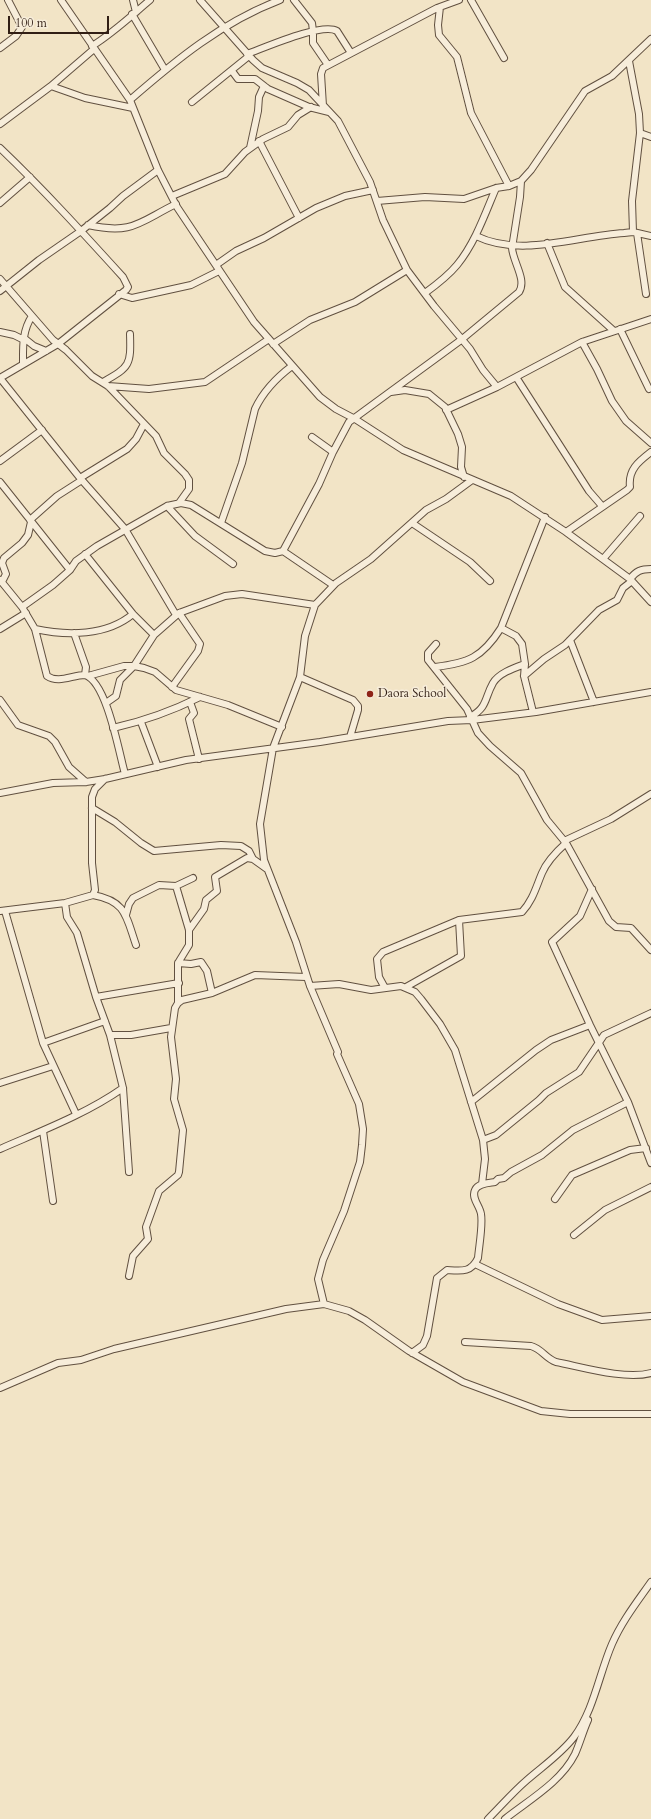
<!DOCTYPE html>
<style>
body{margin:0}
#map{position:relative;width:651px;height:1819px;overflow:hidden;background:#f2e4c6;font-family:Cardo,serif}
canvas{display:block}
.scale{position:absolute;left:8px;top:16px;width:101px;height:18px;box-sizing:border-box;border:2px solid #311e14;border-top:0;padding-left:5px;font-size:12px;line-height:14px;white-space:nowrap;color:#311e14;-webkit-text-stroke:3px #f7edda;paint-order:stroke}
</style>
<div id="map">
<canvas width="651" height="1819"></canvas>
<div class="scale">100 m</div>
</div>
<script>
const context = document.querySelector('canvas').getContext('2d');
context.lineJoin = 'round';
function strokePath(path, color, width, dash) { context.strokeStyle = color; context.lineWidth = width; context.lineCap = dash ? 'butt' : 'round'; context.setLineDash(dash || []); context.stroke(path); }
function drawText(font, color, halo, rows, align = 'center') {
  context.font = font + ' Cardo,serif'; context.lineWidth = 3; context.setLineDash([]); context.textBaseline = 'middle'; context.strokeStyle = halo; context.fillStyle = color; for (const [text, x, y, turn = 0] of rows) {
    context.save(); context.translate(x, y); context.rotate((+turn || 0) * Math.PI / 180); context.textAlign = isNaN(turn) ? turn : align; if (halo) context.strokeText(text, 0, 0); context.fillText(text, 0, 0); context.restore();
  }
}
const street = new Path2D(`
 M61,0L130,100L158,170L177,207L199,240L254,322L320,397L336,409L355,419L403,450L511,496L566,532L630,579L651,602
 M133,0L136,12
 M200,0L253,60L262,68L297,83L309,90L338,121L370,182L383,220L407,270L434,306L470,349L483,370L497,387
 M294,0L312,23L313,31V43L328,65
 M471,0L504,58
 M440,7L438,25L439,35L457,57L471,113L509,186
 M132,14L165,70
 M92,46C113,33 131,16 150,0
 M0,48L16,36L22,27L8,0
 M247,54C264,48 322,22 337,31L351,53
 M629,61L639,114L640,133L632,201L633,232
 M232,71L238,79H255L268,89L309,107L329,112
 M51,86L85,98L133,108
 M130,100C176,60 222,22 280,0
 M192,102L249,56
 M323,106L321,74L323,68L437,8L459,0
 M0,124L51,86L94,49
 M640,133L651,137
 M259,141L299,218
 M0,148C43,189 83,233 123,277L128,287L126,290L58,344L0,378
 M250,148L258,111L259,97L264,86
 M172,196L225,174L245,152L263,139L288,127L298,115L311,107
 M377,201L425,197L464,199L496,188L509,186L521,181L531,170L585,91L612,76L651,39
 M0,203L30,177
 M88,225C133,235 139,222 176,204
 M637,233L646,294
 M476,236C521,258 576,236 624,233L633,232L651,236
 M547,243L565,287L614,331
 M216,265L236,251L264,238L316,208L345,196L373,190
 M0,279L53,340L66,350L92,376L108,386L156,436L164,453L185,474L189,480V489L179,503
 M0,291L39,260L81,231L110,208L123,196L158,170
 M425,293C436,285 448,276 457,265C475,243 485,214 496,188
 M119,294L132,298L191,285L219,271
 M620,329L649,389
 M0,332L14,335L24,340
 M24,338L34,346L46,351
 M582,342L597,369L612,401L626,421L651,443
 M273,344L310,320L355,302L407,270
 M23,364C23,347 22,331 32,316
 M516,377L589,491L602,506
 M0,378L80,478L125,529L176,615
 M103,382C130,367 131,365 130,334
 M108,386L149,389L205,382L269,339
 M391,392L405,390L429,394L445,407L458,434L462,447L461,467L464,477
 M446,410L497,387L582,342L651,319
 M312,437L333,452
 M0,461L42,430
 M80,478L127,449L136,439L144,424
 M0,482L70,570
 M167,506L195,536L233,564
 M30,520L57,496L82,480
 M221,523L242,463L255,409C263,392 276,378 292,366
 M412,523L470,562L490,581
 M566,532L627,490L630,487C628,470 638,462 651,452
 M283,551L333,585
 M85,554L133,614L154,635
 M603,559L640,516
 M630,579C636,571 641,569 651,569
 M0,580L22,607L35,629L47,676C59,684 72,675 85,675C107,682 119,753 125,774
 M2,582L6,574L2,563L4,558L22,543L28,535L31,522
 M22,607L53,585L70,570L76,561L97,546L167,506L181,503L191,505L265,551L275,553L283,551L319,484L333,452L349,422L461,340L519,292C527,280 513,262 512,248L520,197L521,181
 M501,628L516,636L522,644L525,664L524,676L533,712
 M0,629L26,613
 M35,629C67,636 107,636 133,614
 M74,633L86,667L85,675
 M570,640L594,702
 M436,644L428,653V660L467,709L478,733L490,746L521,773L547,820L566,843L609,921L616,927L631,928L651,950
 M435,667C468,663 482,658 501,628L545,517
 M88,676L124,666H134L144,668L155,672L176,690L228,705L282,727
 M524,676L544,659L565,645L599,610L617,600L623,588L632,581
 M300,677L353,700L358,706V710L350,737
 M172,687L198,651L200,644L179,613
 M0,700L18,725L49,736L55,742L69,767L86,782
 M190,702L194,713L189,719L199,759
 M106,703L116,696L120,680L134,666L154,635L179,613L225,596L242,594L315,605
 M470,717C488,707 484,699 493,683C499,673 514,668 525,664
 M141,722L158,767
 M113,728C144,721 172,711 200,697
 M0,793L53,783L86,782L105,779L186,760L320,742L448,721L472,720L536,712L651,692
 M92,808L115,822L141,843L154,851L221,845L241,846L249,851L253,859
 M564,841L611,819L651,794
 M176,886L189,930V945L178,963V1003
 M592,889L580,916L552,942L590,1025L628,1102L651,1163
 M93,895C126,901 126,916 136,945
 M65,903L67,917L77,933L96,997L110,1035L123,1088L129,1172
 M0,911L65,903L93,895L95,890L92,863V797L95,789L105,779
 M5,911L43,1043L76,1114
 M126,915L129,904L133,898L159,885L176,886L193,878
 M189,930L204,909L206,900L217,891L215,877L247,858L253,859L267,869
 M178,963L191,964L201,962L207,971L212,993
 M310,986L339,984L371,990L401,986L415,992L421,999L440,1024L455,1050L483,1140L485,1159L482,1184
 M406,987L461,956L459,920
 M385,988L379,977L377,959L383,952L459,920L522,912C533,900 536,887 542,873C547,861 556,852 566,843
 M96,997L179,983
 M110,1035H131L171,1028
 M43,1043L105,1021
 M0,1083L53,1066
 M471,1102L536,1050L551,1040L590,1025
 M43,1131L53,1201
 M483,1140L496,1135L539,1100L546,1093L579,1072L604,1035L651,1013
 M0,1149C41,1131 86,1114 123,1088
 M555,1199L572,1175L630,1150L646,1148
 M574,1235L605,1210L651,1187
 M475,1264L558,1304L602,1320L651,1316
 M129,1276L133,1256L148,1239L146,1227L159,1191L178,1175L179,1172L183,1130L174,1099L176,1079L171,1037L175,1008L178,1003L182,1000L212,993L255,975L306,977
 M324,1304L318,1279L323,1260L344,1211L360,1162L362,1145L363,1129L359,1104L337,1054L338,1052L310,986L296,942L264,860L260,824L273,748L300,677L305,636L315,605L336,583L371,559L426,510L446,499L472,480
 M465,1342L531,1346C542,1349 545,1358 556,1362C582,1367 625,1380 651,1373
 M412,1353L423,1345L427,1336L437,1278L447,1270C461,1271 471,1273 478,1258C479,1246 483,1225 481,1214C480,1206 471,1198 475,1190C478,1183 489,1183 495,1182L498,1179L504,1178L511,1172L542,1155L573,1130L628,1102
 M0,1388L58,1363L81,1360L114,1349L286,1309L324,1304L349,1311L365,1320L409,1351L463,1382L541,1411L570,1414H651
 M488,1819C501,1806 513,1792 527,1780C543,1766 561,1754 574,1737C594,1710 599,1674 612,1644C622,1621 637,1602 651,1582
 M505,1819C529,1800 561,1782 575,1754C580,1743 583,1731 588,1720`);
const markers = [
 [370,694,4,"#8f2418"]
];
const poiNames = [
 ["Daora School",378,694]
];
strokePath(street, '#615040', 8);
strokePath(street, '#f7edda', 6);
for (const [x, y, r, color] of markers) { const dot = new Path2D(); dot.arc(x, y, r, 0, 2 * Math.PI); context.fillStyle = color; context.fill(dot); strokePath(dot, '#f7edda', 1.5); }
drawText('12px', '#311e14', '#f7edda', poiNames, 'left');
</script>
